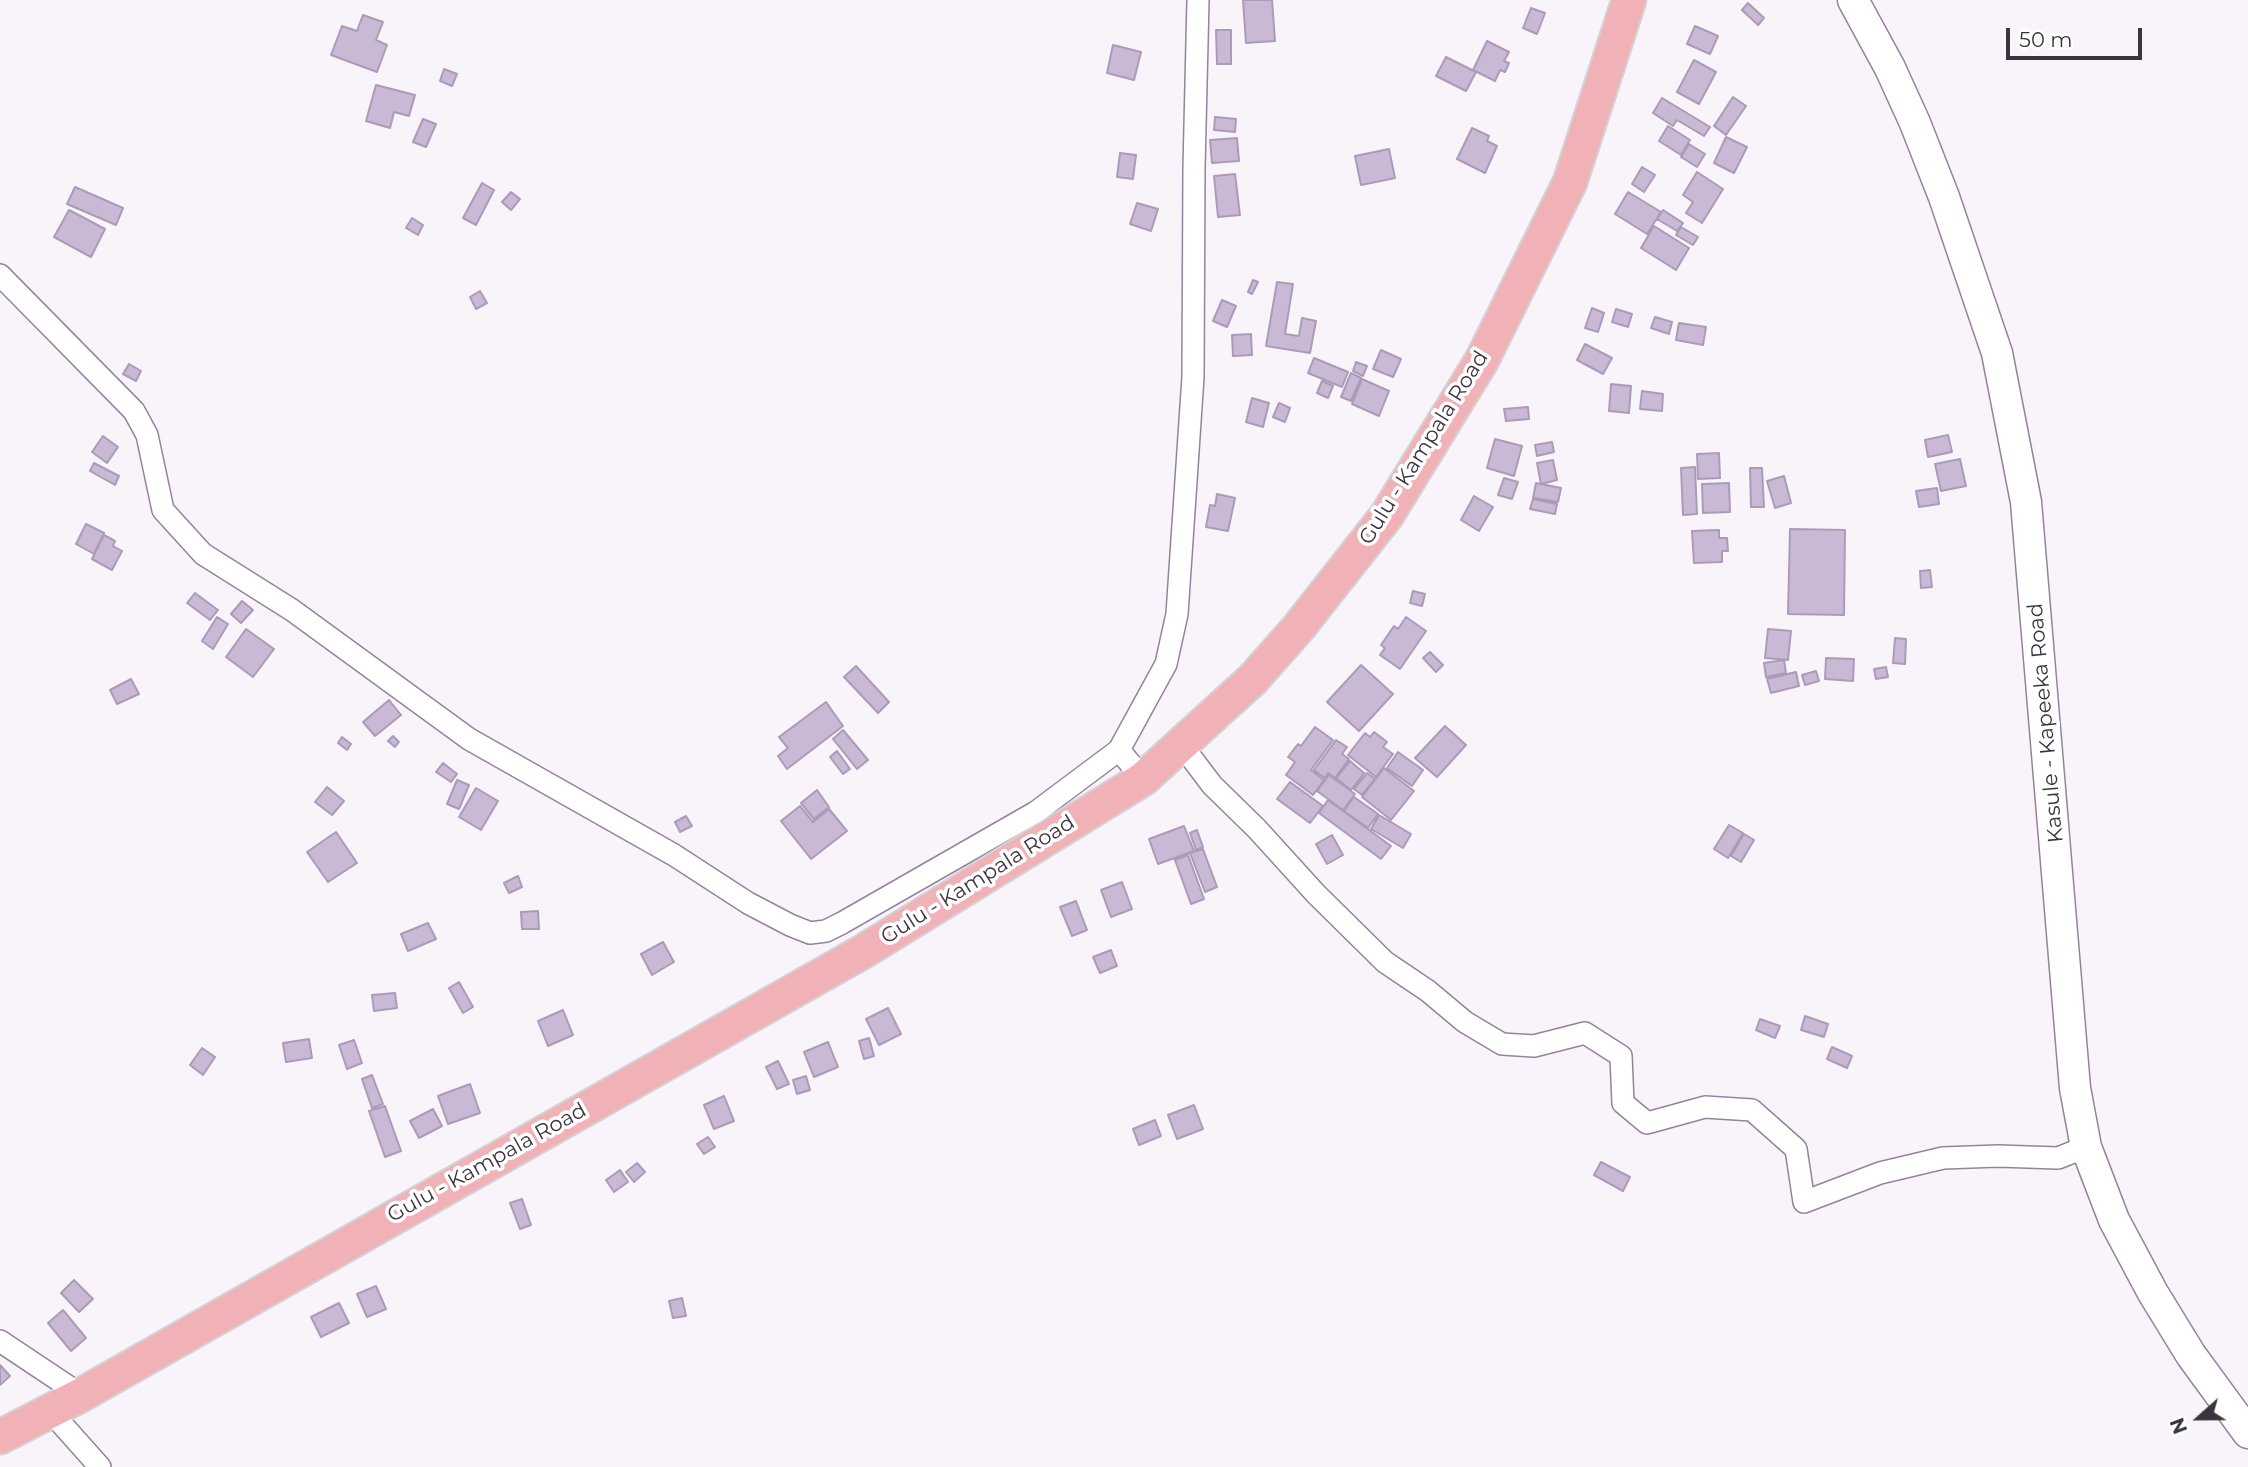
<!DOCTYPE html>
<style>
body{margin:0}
#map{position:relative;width:2248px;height:1467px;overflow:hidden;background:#f8f4fa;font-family:Montserrat,sans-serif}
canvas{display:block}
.north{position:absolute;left:2164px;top:1383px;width:70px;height:70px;-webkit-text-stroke:5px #fff;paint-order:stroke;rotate:249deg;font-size:19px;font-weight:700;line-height:28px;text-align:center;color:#3b3440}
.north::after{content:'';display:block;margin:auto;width:24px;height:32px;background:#3b3440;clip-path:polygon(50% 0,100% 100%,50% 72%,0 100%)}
.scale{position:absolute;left:2006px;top:28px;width:136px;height:32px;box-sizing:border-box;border:4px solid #3b3440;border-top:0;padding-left:9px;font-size:21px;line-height:24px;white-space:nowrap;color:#3b3440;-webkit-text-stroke:5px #fff;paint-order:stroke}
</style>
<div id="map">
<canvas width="2248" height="1467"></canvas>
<div class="north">N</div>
<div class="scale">50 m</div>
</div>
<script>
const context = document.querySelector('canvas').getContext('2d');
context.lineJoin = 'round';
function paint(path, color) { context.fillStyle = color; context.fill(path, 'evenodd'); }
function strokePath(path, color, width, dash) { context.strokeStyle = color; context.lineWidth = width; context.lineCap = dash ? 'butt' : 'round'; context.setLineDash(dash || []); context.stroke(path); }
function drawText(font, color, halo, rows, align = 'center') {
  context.font = font + ' Montserrat,sans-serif'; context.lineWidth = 7; context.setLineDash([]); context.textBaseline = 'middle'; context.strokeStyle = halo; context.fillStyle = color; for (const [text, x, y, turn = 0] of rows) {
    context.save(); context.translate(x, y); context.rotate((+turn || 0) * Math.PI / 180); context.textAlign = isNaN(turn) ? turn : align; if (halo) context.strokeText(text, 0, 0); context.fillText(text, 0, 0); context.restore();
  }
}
const building = new Path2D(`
 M1243,0H1272L1275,41L1246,43Z
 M1748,3L1764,18L1758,25L1742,10Z
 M1531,8L1545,13L1537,34L1523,28Z
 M363,15L383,22L376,40L387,45L377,72L331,55L342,26L357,31Z
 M1695,26L1718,36L1710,54L1687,44Z
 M1216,30H1231V64H1217Z
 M1487,41L1509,52L1504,61L1509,63L1505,72L1500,70L1495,81L1473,70Z
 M1113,45L1141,52L1134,80L1107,73Z
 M1446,57L1476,72L1466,91L1436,76Z
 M1694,60L1716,72L1699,104L1677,92Z
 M444,69L457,74L452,86L440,81Z
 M376,85L415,95L409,116L394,112L390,128L366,121Z
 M1733,97L1746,106L1726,135L1714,126Z
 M1662,98L1710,127L1704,136L1677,120L1673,126L1653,113Z
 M1215,117L1236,119L1235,132L1214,130Z
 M423,119L436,124L426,147L413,142Z
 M1668,126L1690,140L1681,155L1659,141Z
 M1472,128L1489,136L1487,141L1497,146L1485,173L1457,159Z
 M1726,137L1747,147L1734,173L1714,163Z
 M1237,138L1239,161L1212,163L1210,140Z
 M1689,144L1705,154L1697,167L1681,157Z
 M1389,149L1395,178L1361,185L1355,156Z
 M1120,153L1136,155L1133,179L1117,177Z
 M1642,167L1655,175L1644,192L1632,184Z
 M1697,172L1723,189L1702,223L1686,213L1693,202L1683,195Z
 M1235,174L1240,215L1218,217L1214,176Z
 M482,183L494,190L476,225L463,218Z
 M75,187L123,208L116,225L67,204Z
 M511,192L520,199L511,210L502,202Z
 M1628,192L1661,212L1647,234L1615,214Z
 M1137,203L1158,209L1151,231L1130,224Z
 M69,210L105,229L91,257L54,237Z
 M1663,210L1683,223L1677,231L1657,219Z
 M412,218L423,225L418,235L406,228Z
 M1654,226L1689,248L1676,270L1641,248Z
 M1681,227L1698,237L1693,245L1676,235Z
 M1253,280L1258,282L1252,294L1248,292Z
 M1277,282L1293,284L1285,334L1299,336L1302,318L1316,321L1310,353L1266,346Z
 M480,291L487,303L476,309L470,297Z
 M1222,300L1236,306L1227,327L1213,321Z
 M1592,308L1604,313L1598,332L1585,328Z
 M1616,309L1632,314L1628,327L1612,322Z
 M1655,317L1672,322L1669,334L1651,328Z
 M1679,323L1706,327L1703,345L1676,340Z
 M1251,334L1252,355L1233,356L1232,335Z
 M1585,344L1612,358L1603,374L1577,360Z
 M1381,350L1401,359L1393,377L1373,369Z
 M1314,358L1348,372L1342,387L1308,373Z
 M1356,362L1367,366L1363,376L1353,371Z
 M129,364L141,371L136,381L123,374Z
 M1351,373L1361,378L1351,401L1341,397Z
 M1362,379L1389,391L1379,416L1352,404Z
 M1322,381L1333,386L1328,398L1317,393Z
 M1611,384L1631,386L1629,413L1609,411Z
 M1642,391L1663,394L1662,411L1640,409Z
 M1252,398L1269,403L1263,427L1246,422Z
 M1279,403L1290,408L1285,422L1273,417Z
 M1528,407L1529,419L1506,421L1504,409Z
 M1948,435L1952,452L1928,457L1925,440Z
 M103,436L118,447L107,463L92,452Z
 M1495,439L1522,446L1514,476L1487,468Z
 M1552,442L1554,452L1537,456L1535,445Z
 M1719,453L1720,478L1698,479L1697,454Z
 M1960,459L1966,486L1941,491L1935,464Z
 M1553,460L1557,480L1541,484L1537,463Z
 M94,463L119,476L115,485L90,471Z
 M1695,467L1697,514L1683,515L1681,468Z
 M1750,468H1762L1764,507H1751Z
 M1784,476L1791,503L1775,508L1767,481Z
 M1504,478L1518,482L1512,499L1498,495Z
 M1536,483L1561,488L1558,502L1533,498Z
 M1729,483L1730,512L1703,513L1702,484Z
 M1937,488L1939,504L1919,507L1916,491Z
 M1217,494L1235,498L1228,531L1206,527L1210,505L1215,506Z
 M1474,496L1493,507L1479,531L1461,520Z
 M1533,499L1557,504L1555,514L1530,509Z
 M86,524L104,533L94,554L76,544Z
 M1790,529L1845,530L1844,615L1788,614Z
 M1719,530V538H1727L1728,551H1722V562L1694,563L1692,531Z
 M104,535L115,541L113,546L122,551L112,570L92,559Z
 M1930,570L1932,587L1921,588L1920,571Z
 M1413,591L1425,594L1422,606L1410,603Z
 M195,593L218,610L210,620L187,603Z
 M242,601L253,610L241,623L231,614Z
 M217,617L228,624L213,649L202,641Z
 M1406,617L1426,631L1400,669L1380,655L1385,648L1381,645L1394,626L1398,629Z
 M246,629L274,649L253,677L226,657Z
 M1768,629L1791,631L1788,660L1765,658Z
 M1895,638L1906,639L1905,664L1893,663Z
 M1430,652L1443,665L1436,672L1423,658Z
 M1826,658L1854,659L1853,681L1825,679Z
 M1784,660L1786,673L1766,677L1764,663Z
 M1361,665L1393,694L1359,731L1327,702Z
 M856,666L889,702L878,713L844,677Z
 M1886,667L1888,677L1876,679L1874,669Z
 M1816,671L1819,681L1805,685L1802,675Z
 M1796,672L1799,686L1771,693L1767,679Z
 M131,679L139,694L117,704L110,690Z
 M389,700L401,715L375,736L363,722Z
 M826,702L843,726L787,769L778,756L788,748L779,737Z
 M1445,726L1466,745L1437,777L1415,758Z
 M1315,727L1333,740L1311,770L1324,780L1313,795L1286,775L1295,762L1288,757L1298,744L1301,746Z
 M843,730L868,760L857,769L833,739Z
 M1374,732L1387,742L1383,747L1393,754L1376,777L1348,755L1365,733L1370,737Z
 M393,736L399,742L395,747L388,741Z
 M342,737L351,744L347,750L338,743Z
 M1336,740L1347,747L1342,754L1349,759L1335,778L1328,773L1325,778L1314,770Z
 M837,751L850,769L843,774L830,757Z
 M1398,752L1423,770L1412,786L1387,768Z
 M1350,761L1364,773L1351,790L1336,778Z
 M443,763L457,774L451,782L436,772Z
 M1384,768L1414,791L1391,820L1362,797Z
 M1367,773L1375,779L1362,795L1354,789Z
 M1329,775L1355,794L1343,810L1317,791Z
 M457,780L469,785L459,809L447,804Z
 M1290,782L1323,806L1310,823L1277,799Z
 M327,787L344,801L332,815L315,802Z
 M476,788L498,801L481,830L459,817Z
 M817,790L829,807L814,819L801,803Z
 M1354,797L1378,814L1368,828L1344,811Z
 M1328,800L1391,846L1381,859L1319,813Z
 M800,806L813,822L829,809L847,831L811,859L781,821Z
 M1379,815L1411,834L1403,848L1371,829Z
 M686,816L692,826L680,832L675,822Z
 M1729,825L1743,833L1728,858L1714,849Z
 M1184,826L1194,851L1158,864L1149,839Z
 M1197,830L1203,847L1196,850L1190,833Z
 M336,832L357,863L328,882L307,852Z
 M1744,834L1754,840L1741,862L1731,856Z
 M1332,835L1343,855L1327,864L1316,844Z
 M1203,849L1217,887L1205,892L1190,853Z
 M1188,855L1204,899L1191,904L1175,860Z
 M518,876L522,887L509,893L504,883Z
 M1122,882L1132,909L1111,917L1101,890Z
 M1076,901L1087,930L1072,936L1060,907Z
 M538,911L539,929H522L521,912Z
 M428,923L436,939L408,951L401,934Z
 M663,942L674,962L652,975L641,954Z
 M1111,950L1117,966L1100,973L1093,957Z
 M459,982L473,1007L463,1013L449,988Z
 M395,993L397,1008L374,1011L372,995Z
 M888,1008L901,1034L879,1045L866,1019Z
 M563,1010L573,1035L548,1046L538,1021Z
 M1805,1016L1828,1024L1824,1037L1801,1030Z
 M1760,1019L1780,1026L1775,1038L1756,1030Z
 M869,1038L874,1056L864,1059L859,1041Z
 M309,1039L312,1058L286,1062L283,1043Z
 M354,1040L362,1063L347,1069L339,1045Z
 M828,1042L838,1067L814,1077L804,1052Z
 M1832,1047L1852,1056L1847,1068L1827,1059Z
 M202,1048L215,1057L203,1075L190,1065Z
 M778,1061L789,1084L777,1089L766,1067Z
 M372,1075L383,1104L372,1108L362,1079Z
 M806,1076L810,1090L797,1094L793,1080Z
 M470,1084L480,1113L448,1124L438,1096Z
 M724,1096L734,1121L714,1129L704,1105Z
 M1194,1105L1203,1129L1177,1139L1168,1115Z
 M385,1106L401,1151L385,1157L369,1111Z
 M433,1109L442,1126L419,1138L410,1121Z
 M1155,1120L1161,1136L1139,1145L1133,1129Z
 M708,1137L715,1147L704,1154L697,1144Z
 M1601,1162L1630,1177L1623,1191L1594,1175Z
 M637,1163L645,1172L634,1182L626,1172Z
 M620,1170L628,1182L614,1192L606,1180Z
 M522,1199L531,1225L520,1229L510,1203Z
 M74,1280L93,1299L79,1312L61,1293Z
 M376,1286L386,1309L367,1317L357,1294Z
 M682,1298L686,1316L673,1318L669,1301Z
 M339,1303L349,1323L321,1337L311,1317Z
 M63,1310L86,1338L71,1351L48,1323Z
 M0,1365L10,1376L0,1385Z`);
const street = new Path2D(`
 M0,275L134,411L147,435L163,510L203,554L292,610L469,739L674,855L748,903L790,925L810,933L826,931L842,923L1036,812L1119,750
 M1181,744L1212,785L1257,829L1316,894L1385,962L1428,991L1465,1022L1502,1044L1534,1046L1585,1033L1621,1056L1623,1103L1647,1123L1705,1107L1752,1110L1796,1149L1804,1202L1880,1173L1943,1158L1998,1156L2058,1158L2086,1147
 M1143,779L1119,750L1166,664L1177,614L1193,377L1194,168L1198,0
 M0,1341L81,1395
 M51,1412L100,1467`);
const secondary = new Path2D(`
 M1853,0L1890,68L1915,123L1944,197L1997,353L2026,502L2075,1088L2086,1147L2114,1220L2153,1293L2191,1355L2248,1433`);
const primary = new Path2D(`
 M0,1437L81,1395L864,951L1143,779L1253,679L1299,627L1387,515L1482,360L1570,182L1629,0`);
const streetNames = [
 ["Gulu - Kampala Road",1424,448,-58],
 ["Kasule - Kapeeka Road",2046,723,-95],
 ["Gulu - Kampala Road",978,880,-32],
 ["Gulu - Kampala Road",487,1163,-29]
];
paint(building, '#c9b9d5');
strokePath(building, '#ac9bb8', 2);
strokePath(street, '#94839f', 24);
strokePath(secondary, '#94839f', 33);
strokePath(primary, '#d4d2d5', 37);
strokePath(street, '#fff', 21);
strokePath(secondary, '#fff', 30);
strokePath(primary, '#f0b2b7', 33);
drawText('21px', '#3b3440', '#fff', streetNames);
</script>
